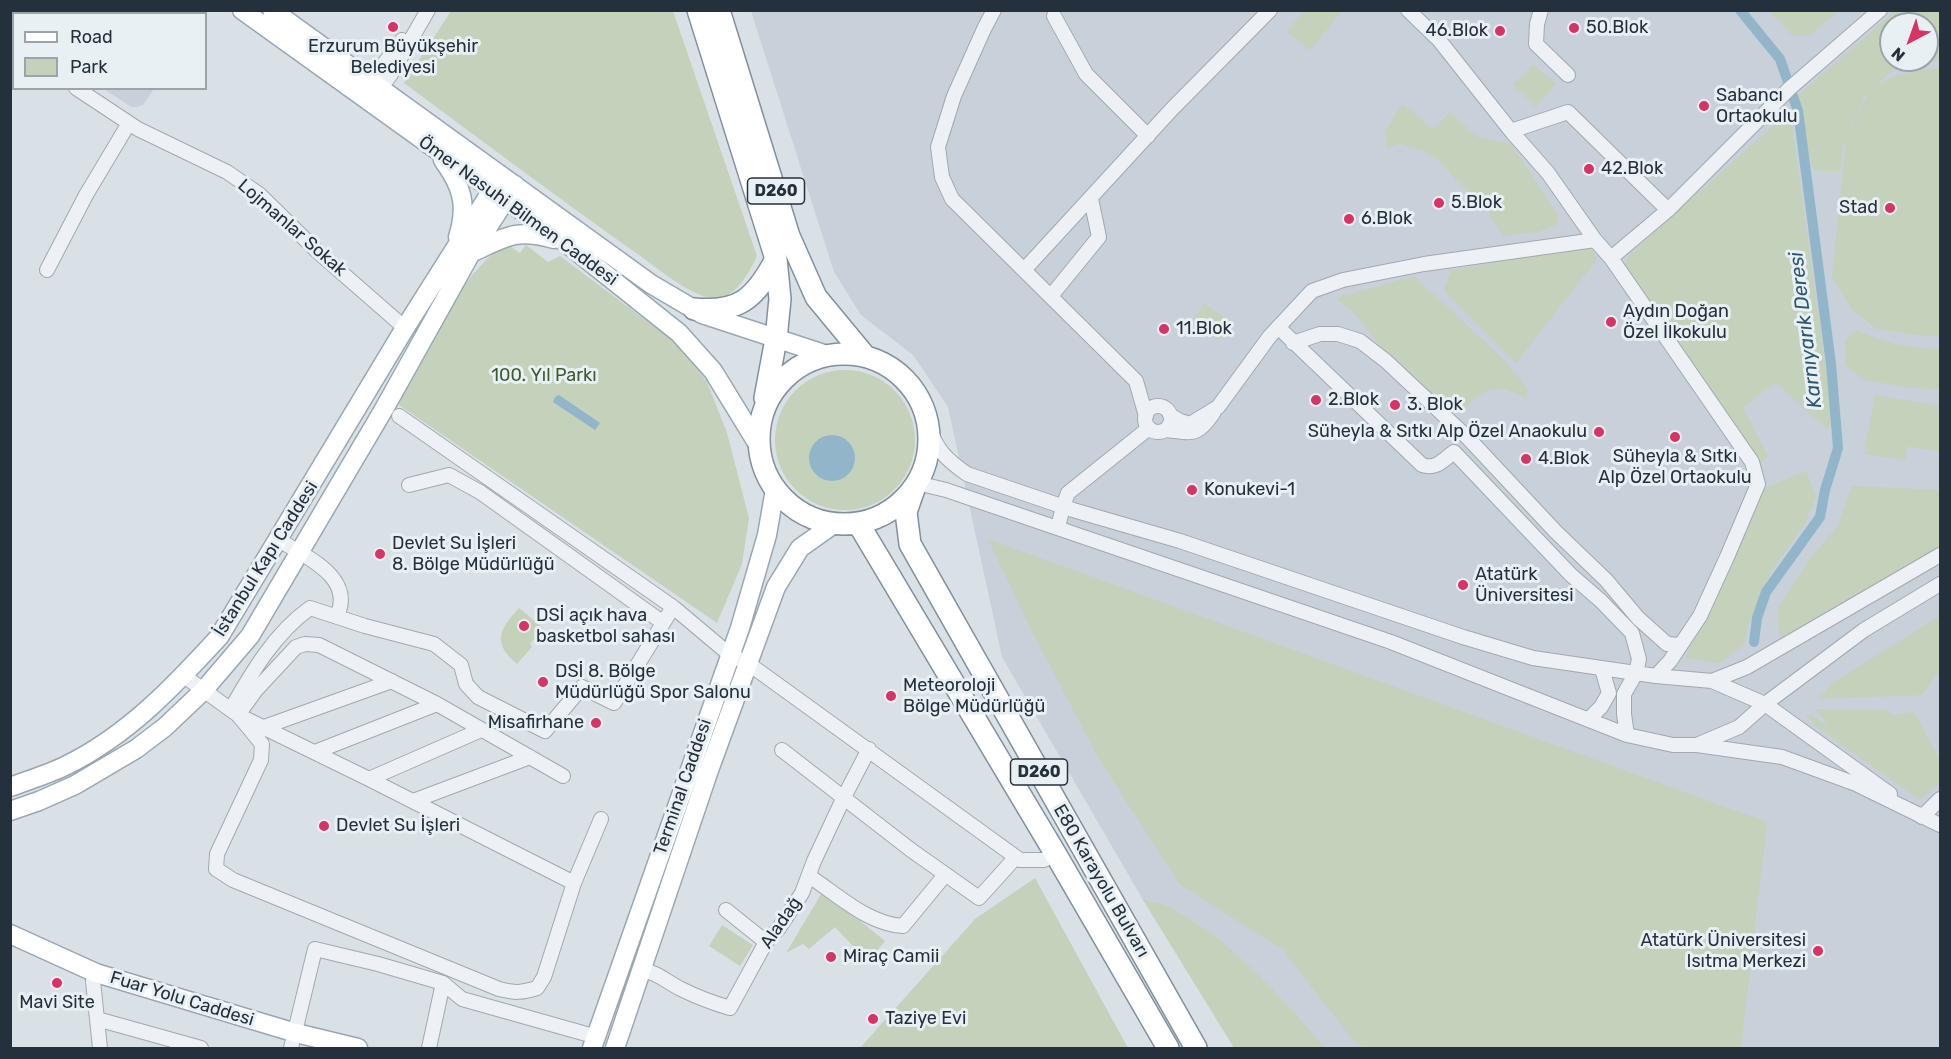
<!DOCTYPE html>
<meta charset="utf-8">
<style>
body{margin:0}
#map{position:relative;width:1951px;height:1059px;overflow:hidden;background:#dae1e6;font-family:Rubik,sans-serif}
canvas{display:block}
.frame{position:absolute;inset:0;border:12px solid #24313d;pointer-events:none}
.legend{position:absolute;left:12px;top:12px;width:195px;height:78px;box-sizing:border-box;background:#e9f0f4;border:2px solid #9aa4ab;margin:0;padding:8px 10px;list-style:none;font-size:18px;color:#24313d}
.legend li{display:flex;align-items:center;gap:12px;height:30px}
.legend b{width:30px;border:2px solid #9aa4ab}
.north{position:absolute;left:1879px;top:12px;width:60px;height:60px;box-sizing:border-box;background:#e9f0f4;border:2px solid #9aa4ab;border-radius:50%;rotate:221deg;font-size:16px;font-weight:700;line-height:24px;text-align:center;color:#24313d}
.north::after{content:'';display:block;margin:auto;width:21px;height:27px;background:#d73364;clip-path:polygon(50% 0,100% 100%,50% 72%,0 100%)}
</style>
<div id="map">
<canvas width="1951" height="1059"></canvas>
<div class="frame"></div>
<ul class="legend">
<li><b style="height:8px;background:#fff"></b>Road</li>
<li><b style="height:16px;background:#c4d1bb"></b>Park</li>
</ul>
<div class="north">N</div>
</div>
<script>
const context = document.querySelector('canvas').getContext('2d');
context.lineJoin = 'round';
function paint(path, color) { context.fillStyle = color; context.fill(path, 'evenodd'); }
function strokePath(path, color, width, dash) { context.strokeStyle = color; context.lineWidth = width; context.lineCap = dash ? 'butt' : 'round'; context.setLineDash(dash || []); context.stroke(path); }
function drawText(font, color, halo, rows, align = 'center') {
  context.font = font + ' Rubik,sans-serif'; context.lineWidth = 6; context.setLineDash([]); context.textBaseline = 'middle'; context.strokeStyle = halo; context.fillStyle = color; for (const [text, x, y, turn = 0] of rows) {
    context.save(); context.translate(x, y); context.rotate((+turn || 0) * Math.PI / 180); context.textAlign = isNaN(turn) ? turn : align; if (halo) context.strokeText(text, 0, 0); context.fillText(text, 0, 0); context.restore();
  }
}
const built = new Path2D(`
 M10,11L11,10L204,11L202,14H14L13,29L11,27Z
 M751,11H1940V1048H1241L1143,900L1002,657L948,407L913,355L861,315L834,272ZM1891,24H1927V60H1891Z
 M104,89H154L143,105L136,107H131Z`);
const green = new Path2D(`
 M1305,10L1342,11L1310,50L1287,31Z
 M451,11H673L757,256C749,273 733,303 710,298C688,294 655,266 636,253C558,198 481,140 404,83Z
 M1769,11H1839L1808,36H1793Z
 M1895,11H1940V60L1927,59V24H1891V60H1925L1894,68L1864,97L1848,133C1855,124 1858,110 1865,100C1880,73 1913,72 1940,68V336H1927L1877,329L1853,311L1832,277L1846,141L1843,148L1840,171H1814L1794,99Z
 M1533,64L1556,84L1536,107L1513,85Z
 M1402,103L1433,130L1450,112L1477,137L1511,144L1556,212L1558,221L1554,226L1537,232L1503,236L1489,213L1456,180L1439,161L1425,151L1399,144L1387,148L1385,132Z
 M1782,118H1791L1832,412L1828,430L1775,382L1743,408L1768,456L1757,466L1622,271L1630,254Z
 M505,243L520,253L526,245L548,262L560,256L680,346L707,382L727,433L749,518L742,564L717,623L399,405L402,392C431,340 456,281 505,243Z
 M1591,246L1597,259L1516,363L1444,291L1451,270Z
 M1414,276L1503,359L1528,389L1526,398C1494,383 1488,385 1464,410L1450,409L1431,395L1382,349L1356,315L1336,298Z
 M1204,304L1233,323L1218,340L1191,323Z
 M1857,330C1887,344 1907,348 1940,349V389L1912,388L1865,380L1845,365V340Z
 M775 440a70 70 0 1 1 140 0a70 70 0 1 1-140 0Z
 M1875,395L1940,406V452L1908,446L1905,460L1864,454Z
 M1806,471L1816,497L1805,524L1771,571L1748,626L1744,645L1719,663L1685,658L1732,566L1765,488Z
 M1852,486L1940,490V549L1780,642L1778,608L1807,563L1839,524Z
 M988,539L1767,822L1741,1048H1365L1353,1040L1283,950L1180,884L1099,759L1031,629Z
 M519,608L543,628L530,644L532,647L517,664C491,642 500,629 519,608Z
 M1940,616V670L1922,695L1818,699L1834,682Z
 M1816,709H1885L1893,715L1914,712L1940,761V783L1920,800L1815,726L1807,716L1812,715L1829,727Z
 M1035,878L1128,1048H860L975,919Z
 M823,891L885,941L868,962L835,927L809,949L803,944L786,953Z
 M1143,900C1151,902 1161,903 1169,907C1233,941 1279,995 1325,1048H1234Z
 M722,925L753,945L740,966L709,946Z`);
const water = new Path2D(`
 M559,395L600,423L595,430L553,402L555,397Z
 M809 458a23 23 0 1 1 46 0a23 23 0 1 1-46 0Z`);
const canal = new Path2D(`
 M1740,10L1780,59L1798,111L1831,364L1838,448L1825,490L1820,517L1766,592L1757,618L1754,642`);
const minor = new Path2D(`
 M994,10L984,29L954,96L938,147L942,177L952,199L1136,381L1146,416
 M1408,10L1439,40L1511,131L1548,173L1595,240L1611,258L1752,462L1758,484L1727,557L1700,616L1670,661L1656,676
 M1541,10L1537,24L1536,44L1568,75
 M1054,16L1086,74L1148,136
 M10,44L14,46
 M370,82L402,40
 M76,88L138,129L227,172L259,194L318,252L405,328
 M380,89L391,74L428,10
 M1511,131L1568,112L1668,210
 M1611,258L1668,210L1790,88L1880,10
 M47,270L86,195L129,123
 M1024,270L1172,109L1270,10
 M1051,296L1099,237L1091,199
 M1278,327L1422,465C1436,470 1443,460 1454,452L1571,575L1601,601L1632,633L1639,659L1636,673L1624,694V714L1627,735
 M1293,343L1320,334H1338L1360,341L1386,361L1468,438L1556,532L1606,580L1638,618L1667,644L1679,645
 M1145 419a13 13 0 1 1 26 0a13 13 0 1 1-26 0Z
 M1170,415L1180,421L1190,424L1218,407L1270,336L1312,291L1343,280L1424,264L1595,240
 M399,416L673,607L729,654L749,664L1020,860H1044L1055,853
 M929,426C936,450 947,460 967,474L1073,510L1180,541L1463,637L1533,658L1656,676L1712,681L1747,667L1940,555
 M1166,430C1194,433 1197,437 1214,412
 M917,483L946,490L1391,642L1627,735L1673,745H1697L1782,757L1856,784L1940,825
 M409,485L449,475L480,492L662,622
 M1058,528L1063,506L1068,493L1149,428
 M279,540C306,557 355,577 337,616
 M184,676L238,715L262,744L261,760L217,854L216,869L233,880L499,989C515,993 521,993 537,988L544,977L574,883L601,819
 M1712,681L1765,704L1890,794
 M231,709C252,672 275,633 310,608L365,626L434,644L461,665L466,684L478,697L545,731L582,687L614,703L673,607
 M1589,719L1601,707L1609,693L1602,669
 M264,727L392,681
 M1699,744L1739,727L1765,704L1864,630L1940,584
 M782,750L911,850L979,898L1016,857
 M315,752L437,704
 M563,776L437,704L319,645L305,644L296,647L256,690L238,715L369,779L574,883
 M369,779L481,730
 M413,801L530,757
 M1918,814L1922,817L1940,799
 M809,876C838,895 868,924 903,926L945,875
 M726,910L766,942
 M642,970C657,972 667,982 681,989C697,997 713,1003 730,1008L766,942L779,928L802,893L814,861L844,797L869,749
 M96,973L93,981L100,1048
 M97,1019L201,1048
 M291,1048L315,949L378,964L443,983L462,999L597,1037
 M429,1048L443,983`);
const major = new Path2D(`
 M242,10L565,242L679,333L713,371L759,446
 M272,10L651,284L702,314L827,355
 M443,160C462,186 468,205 458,237
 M471,253C506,237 515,228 554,239
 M10,787C29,780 49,774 67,765C128,735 174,686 219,637L405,328L501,176
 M10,811L39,801L75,785L136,749L165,727L203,691L250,636L384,409L471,253L515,185
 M10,934L96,973L296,1033L358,1048
 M592,1048L740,628L767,535L775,489
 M615,1048L708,773L776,587L800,548L834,524`);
const highway = new Path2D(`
 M698,10L776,259L780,299L776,339L765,398
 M719,10L789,236L816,297L864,355
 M694,309C739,313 755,299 776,259
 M759 439a85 85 0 1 1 170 0a85 85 0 1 1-170 0Z
 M914,489L906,512L910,544L1196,1048
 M858,523L1055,853L1168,1048`);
const markers = [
 [393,27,6,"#d73364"],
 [1574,28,6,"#d73364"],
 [1500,31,6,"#d73364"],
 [1704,106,6,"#d73364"],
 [1589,169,6,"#d73364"],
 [1439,203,6,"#d73364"],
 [1890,208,6,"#d73364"],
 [1349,219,6,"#d73364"],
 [1611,322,6,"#d73364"],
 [1164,329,6,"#d73364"],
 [1316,400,6,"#d73364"],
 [1395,405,6,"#d73364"],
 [1599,432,6,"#d73364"],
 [1675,437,6,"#d73364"],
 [1526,459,6,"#d73364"],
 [1192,490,6,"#d73364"],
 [380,554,6,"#d73364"],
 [1463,585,6,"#d73364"],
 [524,626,6,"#d73364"],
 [543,682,6,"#d73364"],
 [891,696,6,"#d73364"],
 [596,723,6,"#d73364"],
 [324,826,6,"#d73364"],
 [1818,951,6,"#d73364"],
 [831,957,6,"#d73364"],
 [57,983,6,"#d73364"],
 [873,1019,6,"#d73364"]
];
const shields = [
 [776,191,57],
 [1039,772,57]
];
const shieldNames = [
 ["D260",776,191],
 ["D260",1039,772]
];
const poiNames = [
 ["50.Blok",1586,28],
 ["46.Blok",1488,31,"right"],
 ["Erzurum Büyükşehir",393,47,"center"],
 ["Belediyesi",393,68,"center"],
 ["Sabancı",1716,96],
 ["Ortaokulu",1716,117],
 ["42.Blok",1601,169],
 ["5.Blok",1451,203],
 ["Stad",1878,208,"right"],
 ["6.Blok",1361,219],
 ["Aydın Doğan",1623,312],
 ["Özel İlkokulu",1623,333],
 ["11.Blok",1176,329],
 ["2.Blok",1328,400],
 ["3. Blok",1407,405],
 ["Süheyla & Sıtkı Alp Özel Anaokulu",1587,432,"right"],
 ["Süheyla & Sıtkı",1675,457,"center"],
 ["Alp Özel Ortaokulu",1675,478,"center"],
 ["4.Blok",1538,459],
 ["Konukevi-1",1204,490],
 ["Devlet Su İşleri",392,544],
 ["8. Bölge Müdürlüğü",392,565],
 ["Atatürk",1475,575],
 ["Üniversitesi",1475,596],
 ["DSİ açık hava",536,616],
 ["basketbol sahası",536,637],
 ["DSİ 8. Bölge",555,672],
 ["Müdürlüğü Spor Salonu",555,693],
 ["Meteoroloji",903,686],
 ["Bölge Müdürlüğü",903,707],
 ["Misafirhane",584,723,"right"],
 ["Devlet Su İşleri",336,826],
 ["Atatürk Üniversitesi",1806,941,"right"],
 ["Isıtma Merkezi",1806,962,"right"],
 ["Miraç Camii",843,957],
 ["Mavi Site",57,1003,"center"],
 ["Taziye Evi",885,1019]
];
const streetNames = [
 ["Ömer Nasuhi Bilmen Caddesi",518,211,36],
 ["Lojmanlar Sokak",292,228,41],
 ["İstanbul Kapı Caddesi",266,559,-58],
 ["Terminal Caddesi",683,787,-71],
 ["E80 Karayolu Bulvarı",1101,881,60],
 ["Aladağ",781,923,-56],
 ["Fuar Yolu Caddesi",182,999,17]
];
const parkNames = [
 ["100. Yıl Parkı",544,376]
];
const waterNames = [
 ["Karnıyarık Deresi",1806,330,-97]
];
paint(built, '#c8d0d9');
paint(green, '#c4d1bb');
paint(water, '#92b5ca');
strokePath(canal, '#92b5ca', 10);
strokePath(minor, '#a0a9b0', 16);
strokePath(major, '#99a7b3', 21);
strokePath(highway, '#81909e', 24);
strokePath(minor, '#edf1f5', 14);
strokePath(major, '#fff', 18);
strokePath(highway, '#fff', 21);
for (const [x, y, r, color] of markers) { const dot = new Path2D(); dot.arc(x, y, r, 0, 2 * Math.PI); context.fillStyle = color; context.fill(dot); strokePath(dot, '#e9f0f4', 2); }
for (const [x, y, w] of shields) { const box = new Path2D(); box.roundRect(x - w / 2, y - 13, w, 26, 4.5); context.fillStyle = '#e9f0f4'; context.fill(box); strokePath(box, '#24313d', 1.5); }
drawText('bold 16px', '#24313d', null, shieldNames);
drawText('18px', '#24313d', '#e9f0f4', poiNames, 'left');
drawText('18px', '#24313d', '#e9f0f4', streetNames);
drawText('18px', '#3e5a30', '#e9f0f4', parkNames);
drawText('italic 20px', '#2b5673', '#e9f0f4', waterNames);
</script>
